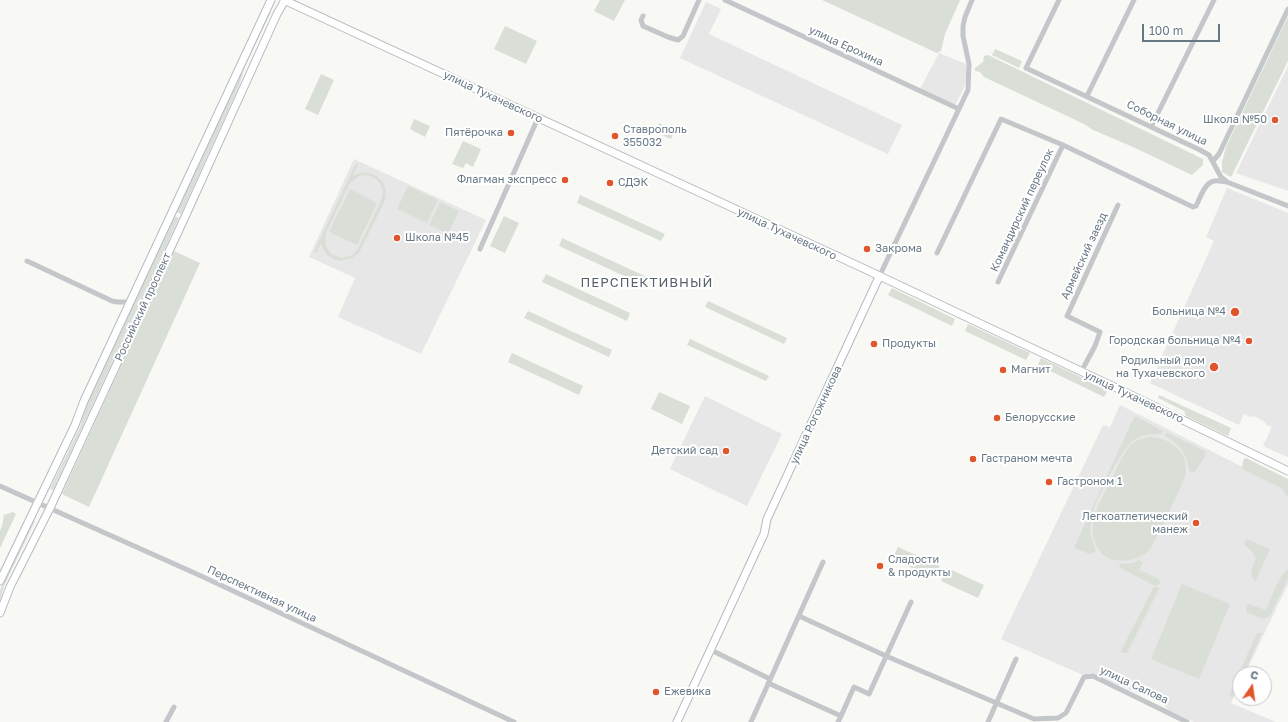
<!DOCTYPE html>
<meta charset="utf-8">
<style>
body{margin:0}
#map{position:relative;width:1288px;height:722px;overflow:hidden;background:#f8f8f5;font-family:"Golos Text",sans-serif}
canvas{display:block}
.north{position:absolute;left:1232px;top:666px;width:40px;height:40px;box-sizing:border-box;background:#fff;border:1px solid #c2c9ce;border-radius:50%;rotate:13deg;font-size:11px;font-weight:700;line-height:16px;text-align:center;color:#677885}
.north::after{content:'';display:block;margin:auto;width:14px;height:18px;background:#e0552c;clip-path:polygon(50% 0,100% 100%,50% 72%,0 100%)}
.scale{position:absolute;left:1142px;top:24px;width:78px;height:18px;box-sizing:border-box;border:2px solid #677885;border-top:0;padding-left:5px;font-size:12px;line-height:14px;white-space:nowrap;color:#677885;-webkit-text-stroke:3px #fff;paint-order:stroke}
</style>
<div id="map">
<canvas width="1288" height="722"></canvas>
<div class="north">С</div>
<div class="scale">100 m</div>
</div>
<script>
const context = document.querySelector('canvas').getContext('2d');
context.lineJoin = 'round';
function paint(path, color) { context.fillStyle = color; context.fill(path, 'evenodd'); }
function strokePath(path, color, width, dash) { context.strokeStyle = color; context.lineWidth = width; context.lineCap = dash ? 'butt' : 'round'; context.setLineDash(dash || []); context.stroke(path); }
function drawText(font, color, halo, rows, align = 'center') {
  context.font = font + ' "Golos Text",sans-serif'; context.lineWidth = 4; context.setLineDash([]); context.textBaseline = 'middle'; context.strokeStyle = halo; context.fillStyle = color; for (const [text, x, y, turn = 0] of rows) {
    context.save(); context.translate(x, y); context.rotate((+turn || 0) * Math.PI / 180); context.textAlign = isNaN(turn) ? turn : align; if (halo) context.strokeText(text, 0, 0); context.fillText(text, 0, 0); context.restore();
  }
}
const built = new Path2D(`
 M706,2L721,9L709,34L902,125L888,154L680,58Z
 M939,53L966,64L967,77L963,90L955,105L920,89Z
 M1288,66V191L1236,173Z
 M354,159L486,220L421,354L338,317L355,278L309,257Z
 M1227,188L1288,213V457L1263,446L1272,427L1266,425L1265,422L1254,416L1250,417L1244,414L1239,425L1150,383L1214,241L1206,237Z
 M705,396L782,434L747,506L670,469Z
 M1120,405L1288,490V584L1245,674H1240V685L1231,703L1276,722H1194L1168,710L1163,704L1090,673L1083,675L1001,639L1103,425L1110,427Z`);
const green = new Path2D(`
 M600,0H625L614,21L594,11Z
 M822,0H960L945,34L941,51L937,53Z
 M268,11L271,12L245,66L239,86L181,214L176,212Z
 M1288,16V61L1231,177L1222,172V162L1226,147Z
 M505,26L537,41L526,64L494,49Z
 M995,49L1022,61L1019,68L992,55Z
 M988,55L1203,159V165L1192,175L1133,147L1093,130L1084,124L984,77L980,72L975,71V68L983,62L984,56Z
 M321,74L334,80L318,115L305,109Z
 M414,119L430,126L425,137L410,129Z
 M659,123L675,130L671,139L655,132Z
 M463,141L481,149L473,167L466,163L463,168L452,164Z
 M356,163L358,164L353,175C373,167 392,182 384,203L359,253L352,258L339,261L331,258L325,252L321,243L316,253L314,252ZM366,175C378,177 385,186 382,198L358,249L353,255L342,258L331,254L325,245L326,233L350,183L359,176Z
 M408,186L438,200L427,223L397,209Z
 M350,189L377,203L357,245L329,232Z
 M580,195L665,234L661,241L577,203Z
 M440,202L459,211L448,234L429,225Z
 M174,216L179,218L53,490L50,489L80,427L87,403Z
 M504,216L519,223L505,253L490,246Z
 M562,238L647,277L644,285L559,246Z
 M174,251L200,263L89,507L62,494Z
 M546,274L630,313L627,321L542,282Z
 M892,288L955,319L952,326L888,295Z
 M708,301L787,338L784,344L705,307Z
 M528,311L612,350L609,357L524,318Z
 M968,324L1030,353L1026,360L965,331Z
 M690,339L769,376L766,381L687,345Z
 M512,353L583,386L579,395L508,362Z
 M1041,358L1108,390L1104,397L1038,365Z
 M659,392L690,406L682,424L651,409Z
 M1159,395L1231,428L1228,436L1186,416L1184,411L1158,398Z
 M1134,417H1137L1163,431L1162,434C1155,434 1147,434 1140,437C1120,444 1100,496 1091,515L1092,516L1090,532L1096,551L1090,554L1074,548Z
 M1166,433H1168L1205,451V457L1194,473L1189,471C1187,454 1181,445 1165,436Z
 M1149,437C1167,437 1187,449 1186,470C1185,481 1178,492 1174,501C1166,518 1158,536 1149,551C1139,559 1127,562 1114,560C1105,558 1100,553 1096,545C1086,521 1102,499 1112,479C1117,468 1122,455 1130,446C1134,441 1142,438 1149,437Z
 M1246,458L1288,479V496L1285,494L1283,489L1242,469L1243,460Z
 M13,512L16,514L0,548V531L2,526L4,515Z
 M33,520L35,521L4,586L0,600V590Z
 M1246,539L1270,549L1255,582C1248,574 1253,566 1256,558L1253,553L1244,544Z
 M898,547L940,566L934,578L892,559Z
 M1140,560L1143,563L1139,570L1159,579L1160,583L1158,585H1153L1119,567L1120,564L1132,563Z
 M947,568L984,585L978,598L941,581Z
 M1288,569V578L1270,616L1263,619L1246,612L1247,606L1249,604L1266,610C1272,597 1277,579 1288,569Z
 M1182,584L1230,604L1199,679L1151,659Z
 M1156,586L1159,589L1127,653H1121V651L1153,588Z
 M1257,633H1262L1244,674H1240V682L1233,697H1231L1229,695Z`);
const street = new Path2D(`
 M725,0L959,109
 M1059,0L1026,68L1200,150L1209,155L1221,177L1227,182L1288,206
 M643,16L641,20L643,26L668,37L678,40L683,36L699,0
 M1087,96L1134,0
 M1151,127L1214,0
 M1213,161L1219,154L1288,9
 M480,249L538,118
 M937,253L1001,119L1063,145L1193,207L1196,206C1200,199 1204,183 1214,181C1218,180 1223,182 1227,182
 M27,261L112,301L117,302H130
 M879,277L968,90L969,64L963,36V26L965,17L972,0
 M998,282L1063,145
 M1081,372L1095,346L1100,332L1067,316L1118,205
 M0,486L199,575L514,722
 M799,616L886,656L1034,719L1058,718L1066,713L1084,677L1093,676L1187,722
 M711,650L770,679
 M768,683L841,716L838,722
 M841,716L854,687L869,694L911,602
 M166,722L174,707
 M751,722L823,562
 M988,722L1016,659`);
const secondary = new Path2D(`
 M284,0L867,270L1127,393L1288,471
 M0,581L75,425L84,401L271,0
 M0,613L10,587L50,508L184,219L277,14L285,0
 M677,722L764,534L767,519L879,277`);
const markers = [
 [1275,120,4,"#e0552c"],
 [511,133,4,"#e0552c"],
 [615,136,4,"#e0552c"],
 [565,180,4,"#e0552c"],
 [610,183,4,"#e0552c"],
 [397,238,4,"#e0552c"],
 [867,249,4,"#e0552c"],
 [1235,312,5,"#e0552c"],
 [1249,341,4,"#e0552c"],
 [874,344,4,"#e0552c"],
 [1214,367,5,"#e0552c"],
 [1003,370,4,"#e0552c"],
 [997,418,4,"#e0552c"],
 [726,451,4,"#e0552c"],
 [973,459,4,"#e0552c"],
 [1049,482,4,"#e0552c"],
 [1196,523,4,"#e0552c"],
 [880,566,4,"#e0552c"],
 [656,692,4,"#e0552c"]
];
const streetNames = [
 ["улица Ерохина",846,46,25],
 ["улица Тухачевского",493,97,25],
 ["Соборная улица",1167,123,26],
 ["Командирский переулок",1022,210,-65],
 ["улица Тухачевского",787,234,25],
 ["Армейский заезд",1084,256,-65],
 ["Российский проспект",143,307,-65],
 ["улица Тухачевского",1134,397,25],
 ["улица Рогожникова",816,415,-65],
 ["Перспективная улица",262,594,25],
 ["улица Салова",1134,685,25]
];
const poiNames = [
 ["Школа №50",1267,120,"right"],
 ["Ставрополь",623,130],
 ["355032",623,143],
 ["Пятёрочка",503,133,"right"],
 ["Флагман экспресс",557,180,"right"],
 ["СДЭК",618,183],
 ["Школа №45",405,238],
 ["Закрома",875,249],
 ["Больница №4",1226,312,"right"],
 ["Городская больница №4",1241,341,"right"],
 ["Продукты",882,344],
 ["Родильный дом",1205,361,"right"],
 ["на Тухачевского",1205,374,"right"],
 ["Магнит",1011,370],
 ["Белорусские",1005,418],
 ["Детский сад",718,451,"right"],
 ["Гастраном мечта",981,459],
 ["Гастроном 1",1057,482],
 ["Легкоатлетический",1188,517,"right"],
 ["манеж",1188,530,"right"],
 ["Сладости",888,560],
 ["& продукты",888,573],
 ["Ежевика",664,692]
];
const quarterNames = [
 ["ПЕРСПЕКТИВНЫЙ",647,283]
];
paint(built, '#e6e7e6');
paint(green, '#d9dfd6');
strokePath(secondary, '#b5bbbf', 9);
strokePath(street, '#c3c7ca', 5);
strokePath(secondary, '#fff', 7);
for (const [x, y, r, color] of markers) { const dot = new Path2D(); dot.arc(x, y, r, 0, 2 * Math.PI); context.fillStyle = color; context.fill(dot); strokePath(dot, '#fff', 1.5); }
drawText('11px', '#677885', '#fff', streetNames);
drawText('11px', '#677885', '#fff', poiNames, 'left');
context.letterSpacing = '1px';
drawText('13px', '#55616b', '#fff', quarterNames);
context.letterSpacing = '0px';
</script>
